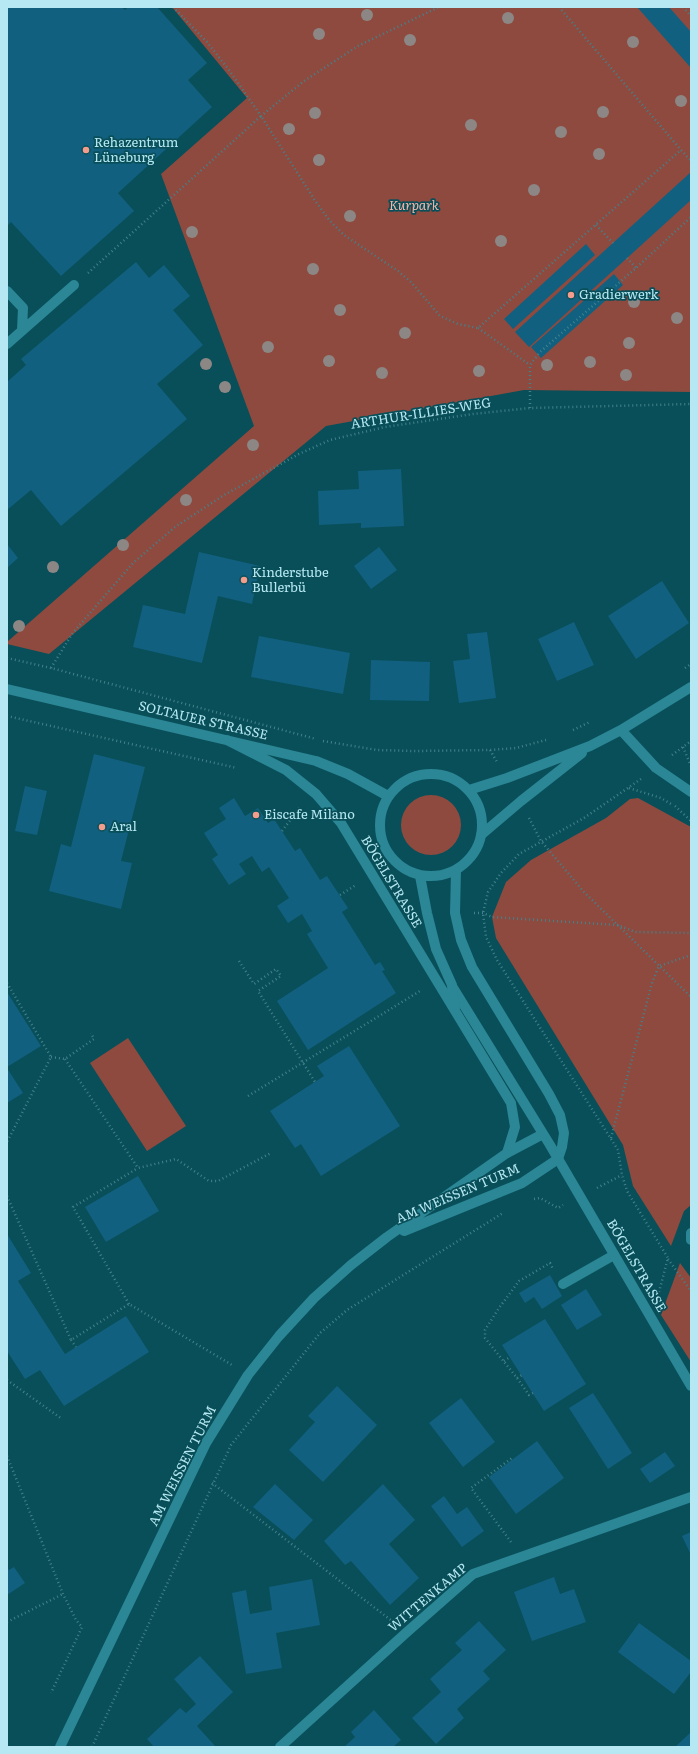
<!DOCTYPE html>
<meta charset="utf-8">
<style>
body{margin:0}
#map{position:relative;width:698px;height:1754px;overflow:hidden;background:#094f59;font-family:Literata,serif}
canvas{display:block}
.frame{position:absolute;inset:0;border:8px solid #b5e8f2;pointer-events:none}
</style>
<div id="map">
<canvas width="698" height="1754"></canvas>
<div class="frame"></div>
</div>
<script>
const context = document.querySelector('canvas').getContext('2d');
context.lineJoin = 'round';
function paint(path, color) { context.fillStyle = color; context.fill(path, 'evenodd'); }
function strokePath(path, color, width, dash) { context.strokeStyle = color; context.lineWidth = width; context.lineCap = dash ? 'butt' : 'round'; context.setLineDash(dash || []); context.stroke(path); }
function drawText(font, color, halo, rows, align = 'center') {
  context.font = font + ' Literata,serif'; context.lineWidth = 3.5; context.setLineDash([]); context.textBaseline = 'middle'; context.strokeStyle = halo; context.fillStyle = color; for (const [text, x, y, turn = 0] of rows) {
    context.save(); context.translate(x, y); context.rotate((+turn || 0) * Math.PI / 180); context.textAlign = isNaN(turn) ? turn : align; if (halo) context.strokeText(text, 0, 0); context.fillText(text, 0, 0); context.restore();
  }
}
const green = new Path2D(`
 M172,7H691V392L524,390L326,426L49,654L7,644V642L254,426L161,174L247,98Z
 M401 825a30 30 0 1 1 60 0a30 30 0 1 1-60 0Z
 M638,798L691,827V1205L684,1211L671,1246L633,1186L623,1145L496,938L492,917L506,882L531,860L606,818L630,799Z
 M128,1038L186,1126L147,1151L90,1063Z
 M680,1263L691,1278V1362L661,1315Z`);
const building = new Path2D(`
 M7,7H122L125,10L128,7H157L207,63L188,80L212,107L118,193L134,211L61,276L11,222L7,226Z
 M637,7H669L691,32V68Z
 M691,172V200L529,347L515,332Z
 M586,244L595,255L513,329L504,319Z
 M136,262L149,278L164,265L190,296L173,310L203,345L157,384L187,419L61,526L31,490L7,510V382L26,365L21,359Z
 M614,274L623,285L541,358L531,347Z
 M401,469L404,526L361,528V523L319,525L318,491L359,489L358,471Z
 M7,544L18,558L7,568Z
 M379,547L397,570L371,589L354,566Z
 M199,552L260,566L252,604L218,596L202,663L133,647L143,605L185,614Z
 M662,581L689,623L636,659L608,616Z
 M574,622L594,665L557,681L538,639Z
 M487,632L496,698L459,703L453,661L470,659L467,634Z
 M259,636L350,653L343,694L251,677Z
 M371,660L430,662L429,701L370,700Z
 M94,754L145,767L121,861L132,863L121,909L49,891L61,844L71,847Z
 M25,786L47,791L37,835L15,831Z
 M234,798L245,816L258,808L268,823L274,819L295,851L300,848L320,880L327,876L348,908L342,912L375,965L380,962L385,970L382,971L396,993L308,1050L277,1001L328,968L307,934L312,931L302,914L288,923L277,906L289,898L269,867L262,872L252,856L239,864L246,874L229,885L212,859L218,855L204,833L226,819L219,808Z
 M7,992L41,1046L7,1067Z
 M349,1046L400,1126L321,1176L301,1144L295,1148L270,1111L324,1076L317,1066Z
 M7,1068L23,1093L7,1103Z
 M138,1176L159,1211L106,1242L85,1207Z
 M7,1234L31,1273L18,1281L65,1354L126,1316L149,1352L64,1406L40,1370L25,1379L7,1351Z
 M550,1275L562,1296L542,1309L534,1297L525,1303L519,1293Z
 M586,1289L602,1315L577,1330L561,1305Z
 M545,1319L586,1384L544,1411L502,1345Z
 M337,1386L377,1425L323,1482L289,1450L315,1422L308,1416Z
 M593,1393L632,1453L608,1469L569,1408Z
 M461,1398L495,1442L463,1467L429,1423Z
 M537,1441L564,1478L516,1514L489,1477Z
 M665,1452L675,1466L650,1483L640,1469Z
 M275,1484L313,1520L294,1540L253,1507Z
 M383,1484L415,1520L389,1544L419,1578L390,1605L351,1561L345,1565L324,1541Z
 M444,1496L457,1514L467,1507L484,1531L462,1547L431,1506Z
 M691,1532V1555L682,1536Z
 M14,1567L25,1583L7,1595V1568L9,1570Z
 M554,1577L560,1594L574,1589L586,1622L532,1641L514,1592Z
 M312,1579L320,1625L276,1633L282,1668L246,1674L232,1593L246,1590L250,1614L272,1610L269,1587Z
 M479,1621L506,1650L483,1671L490,1679L457,1709L464,1718L436,1744L412,1718L441,1692L430,1679L462,1650L455,1643Z
 M639,1623L691,1661V1672L674,1694L618,1652Z
 M200,1656L233,1692L197,1726L216,1747H154L147,1739L180,1708L186,1713L196,1704L174,1679Z
 M374,1710L401,1740L393,1747H344L355,1737L351,1732Z
 M690,1733L691,1747H675Z`);
const path = new Path2D(`
 M173,7L207,42L229,70L261,116L304,81L358,46L439,7
 M559,7L681,150
 M683,7L691,16
 M596,225L613,243
 M627,258L636,268
 M88,273L261,116L316,202L330,221L344,235L398,271L411,282L440,316L458,324L478,328L681,150L691,161
 M478,328L530,365
 M530,408V365L540,352L636,268L691,217
 M7,658L51,668L316,739
 M51,668L72,634L133,563L175,527L224,495L299,454L330,440L385,427L473,414L530,408L691,404
 M685,668L691,664
 M7,716L237,768
 M573,730L590,722
 M323,741L377,750L414,751L490,750L516,748L546,740
 M683,747L691,766
 M490,750L497,762
 M672,755L691,741
 M641,779L584,818L519,854L501,873L488,892L483,913L486,937L497,960L618,1150L622,1175L627,1191L668,1258L659,1292
 M629,788L661,798L671,804
 M675,806L691,821
 M529,818L541,841L584,892L691,997
 M282,831L301,806
 M340,895L356,885
 M474,913H483L492,917L618,925L635,932L691,933
 M239,961L254,984L276,969L281,976L258,991L315,1082
 M7,983L51,1057L7,1142
 M51,1057L65,1059L94,1039L91,1033
 M65,1059L138,1168L176,1159L209,1181H218L271,1153
 M248,1096L420,991
 M611,1138L652,983L659,966L691,955
 M597,1188L622,1175
 M7,1196L71,1340L129,1304L232,1365
 M534,1199L540,1198L558,1208L563,1205
 M668,1259L691,1291
 M129,1304L73,1207L138,1168
 M71,1340L76,1347
 M504,1361L510,1357
 M517,1378L522,1375
 M7,1380L62,1419
 M533,1393L529,1395L517,1378L485,1338V1330L499,1308L519,1281L550,1263L553,1269
 M7,1456L63,1594L76,1620L82,1627L51,1693
 M212,1483L392,1621
 M511,1542L471,1488L512,1458L513,1459
 M7,1622L63,1594
 M92,1747L231,1445L320,1333L347,1310L503,1213`);
const service = new Path2D(`
 M7,291L23,308L22,330
 M7,344L74,285
 M691,1233V1240
 M563,1284L614,1255`);
const minor = new Path2D(`
 M280,1747L407,1632L473,1574L691,1497`);
const tertiary = new Path2D(`
 M621,730L656,768L691,792
 M469,790L507,778L590,746L621,730L691,687
 M481,835L521,801L582,753
 M452,986L550,1145L691,1386
 M507,1153L543,1134`);
const secondary = new Path2D(`
 M7,689L316,761L348,774L388,796
 M380 825a51 51 0 1 1 102 0a51 51 0 1 1-102 0Z
 M420,876L427,913L436,949L452,985L455,1009
 M404,1231L522,1183L558,1159L562,1147L564,1133L560,1115L549,1094L472,967L461,940L455,913L456,870
 M60,1747L206,1443L248,1375L279,1336L314,1298L351,1265L387,1237L507,1153L515,1127L511,1103L341,823L316,794L286,770L227,740`);
const trees = [
 [367,15],
 [508,18],
 [319,34],
 [410,40],
 [633,42],
 [681,101],
 [603,112],
 [315,113],
 [471,125],
 [289,129],
 [561,132],
 [599,154],
 [319,160],
 [534,190],
 [350,216],
 [192,232],
 [501,241],
 [313,269],
 [634,302],
 [340,310],
 [677,318],
 [405,333],
 [629,343],
 [268,347],
 [329,361],
 [590,362],
 [206,364],
 [547,365],
 [479,371],
 [382,373],
 [626,375],
 [225,387],
 [253,445],
 [186,500],
 [123,545],
 [53,567],
 [19,626]
];
const markers = [
 [86,150,4,"#f59d8d"],
 [571,295,4,"#f59d8d"],
 [244,580,4,"#f59d8d"],
 [256,815,4,"#f59d8d"],
 [102,827,4,"#f59d8d"]
];
const poiNames = [
 ["Rehazentrum",94,143],
 ["Lüneburg",94,158],
 ["Gradierwerk",579,295],
 ["Kinderstube",252,573],
 ["Bullerbü",252,588],
 ["Eiscafe Milano",264,815],
 ["Aral",110,827]
];
const parkNames = [
 ["Kurpark",414,206]
];
const streetNames = [
 ["ARTHUR-ILLIES-WEG",421,414,-9],
 ["SOLTAUER STRASSE",203,721,13],
 ["BÖGELSTRASSE",391,882,59],
 ["AM WEISSEN TURM",458,1194,-23],
 ["BÖGELSTRASSE",636,1266,60],
 ["AM WEISSEN TURM",183,1466,-63],
 ["WITTENKAMP",428,1598,-40]
];
paint(green, '#8e4a3f');
paint(building, '#11607f');
strokePath(path, '#42828c', 2.5, [1, 3]);
strokePath(service, '#2b8695', 10);
strokePath(minor, '#2b8695', 10);
strokePath(tertiary, '#2b8695', 10);
strokePath(secondary, '#2b8695', 10);
context.fillStyle = '#8c8785';
for (const [x, y] of trees) { context.beginPath(); context.arc(x, y, 6, 0, 2 * Math.PI); context.fill(); }
for (const [x, y, r, color] of markers) { const dot = new Path2D(); dot.arc(x, y, r, 0, 2 * Math.PI); context.fillStyle = color; context.fill(dot); strokePath(dot, '#094f59', 1.5); }
drawText('13px', '#b5e8f2', '#094f59', poiNames, 'left');
drawText('italic 13px', '#f8b5a9', '#094f59', parkNames);
drawText('13px', '#b5e8f2', '#094f59', streetNames);
</script>
